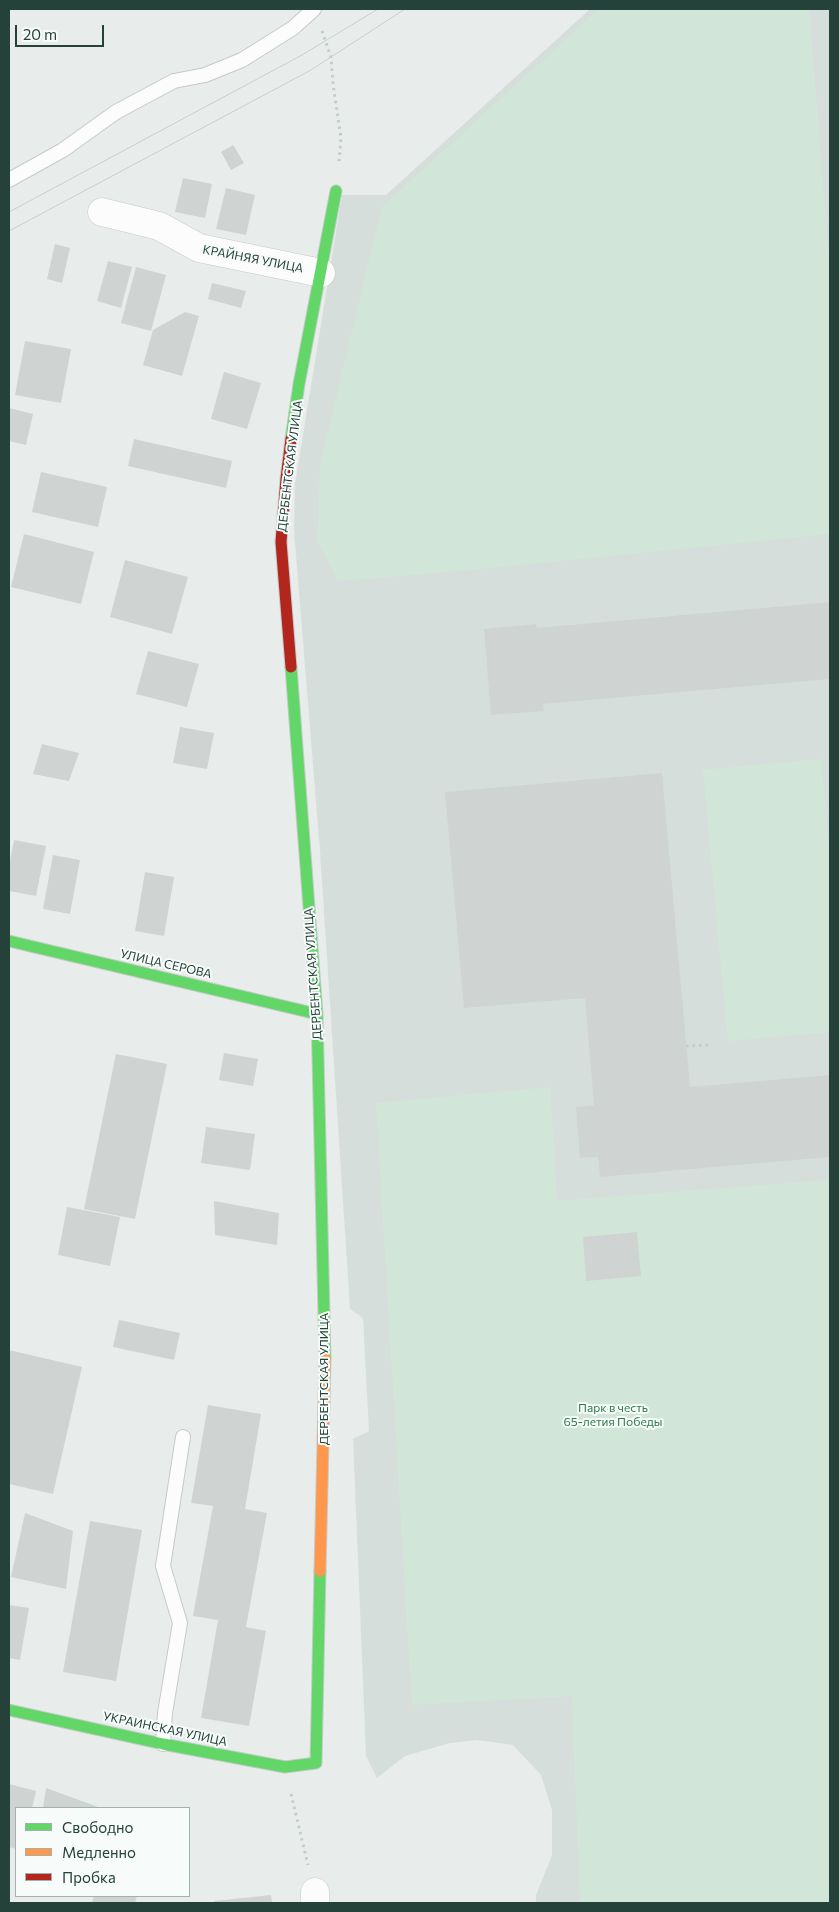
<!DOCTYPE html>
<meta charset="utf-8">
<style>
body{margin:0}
#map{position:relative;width:839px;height:1912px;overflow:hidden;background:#e8edeb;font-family:Commissioner,sans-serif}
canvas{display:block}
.frame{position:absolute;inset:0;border:10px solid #24423a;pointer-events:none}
.legend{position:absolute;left:15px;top:1807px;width:175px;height:90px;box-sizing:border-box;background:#f7fbf9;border:1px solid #a3b1ad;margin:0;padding:6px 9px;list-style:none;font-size:15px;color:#24423a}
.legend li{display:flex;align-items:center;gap:10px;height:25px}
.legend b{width:25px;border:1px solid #a3b1ad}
.scale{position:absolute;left:15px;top:25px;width:89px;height:22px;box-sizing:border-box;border:2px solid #24423a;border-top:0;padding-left:6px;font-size:15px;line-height:18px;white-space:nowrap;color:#24423a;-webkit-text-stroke:4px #f7fbf9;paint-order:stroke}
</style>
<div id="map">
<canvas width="839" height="1912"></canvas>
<div class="frame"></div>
<ul class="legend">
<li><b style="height:6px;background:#63d668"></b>Свободно</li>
<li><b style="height:6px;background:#ff974d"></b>Медленно</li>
<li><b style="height:6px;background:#b3261e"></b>Пробка</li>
</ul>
<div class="scale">20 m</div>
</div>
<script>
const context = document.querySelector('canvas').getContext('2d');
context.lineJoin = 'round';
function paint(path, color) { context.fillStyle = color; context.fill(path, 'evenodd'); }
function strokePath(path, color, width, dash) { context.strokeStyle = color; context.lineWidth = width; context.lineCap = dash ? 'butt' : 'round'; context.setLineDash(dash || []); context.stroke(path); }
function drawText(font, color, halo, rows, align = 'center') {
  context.font = font + ' Commissioner,sans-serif'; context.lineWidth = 4; context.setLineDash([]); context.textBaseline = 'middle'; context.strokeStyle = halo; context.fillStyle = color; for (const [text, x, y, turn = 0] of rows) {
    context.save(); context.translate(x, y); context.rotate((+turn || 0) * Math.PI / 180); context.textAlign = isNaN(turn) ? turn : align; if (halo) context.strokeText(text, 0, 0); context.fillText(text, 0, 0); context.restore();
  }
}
const built = new Path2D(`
 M590,9H830V1903H536V1895L552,1855V1810L541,1775L513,1745L477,1740L450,1743L405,1756L377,1778L366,1756L353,1439L369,1431L363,1318L350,1309L320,851L294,531L295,484L342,195H386Z`);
const green = new Path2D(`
 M599,9H809L830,272V534L460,571L338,581L318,541L320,465L382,207Z
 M821,759L830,859V1032L728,1041L703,770Z
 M550,1087L557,1201L830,1180V1903H580L572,1696L412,1705L376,1103Z`);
const building = new Path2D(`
 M233,145L244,163L231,170L221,152Z
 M183,178L212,184L205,218L175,212Z
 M226,188L255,195L246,235L216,229Z
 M55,244L70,248L62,283L47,279Z
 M108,261L132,267L121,308L97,301Z
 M136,267L166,275L151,331L121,323Z
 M212,283L246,291L241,308L208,299Z
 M185,312L199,316L182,376L143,365L153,330Z
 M25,341L71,349L61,403L15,395Z
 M224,372L261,383L247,429L211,419Z
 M9,408L33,414L26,445L9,441Z
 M134,439L232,461L226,488L128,466Z
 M41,472L107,487L98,527L32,512Z
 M24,534L94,552L81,604L11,587Z
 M125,560L188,577L172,634L110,617Z
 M830,602V679L543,704L544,711L491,715L484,629L536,624L537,628Z
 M148,651L199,664L187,707L136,694Z
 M180,727L214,733L207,769L173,763Z
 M42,744L79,753L69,781L33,774Z
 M662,773L690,1087L830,1075V1157L600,1177L598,1157L580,1158L576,1107L594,1105L585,998L464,1008L445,792Z
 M14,840L46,846L36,896L9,891V866Z
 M53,855L80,860L70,914L43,909Z
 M145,872L174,877L164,936L135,931Z
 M224,1053L258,1059L253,1086L219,1080Z
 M116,1054L167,1064L135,1219L84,1209Z
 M206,1127L255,1134L250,1170L201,1163Z
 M214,1201L279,1213L277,1245L215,1235Z
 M67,1207L120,1217L110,1266L58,1255Z
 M637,1232L641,1276L586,1281L583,1237Z
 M119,1320L180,1333L174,1360L113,1347Z
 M9,1350L82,1367L53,1494L9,1484Z
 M208,1405L261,1414L245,1509L267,1513L246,1627L266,1631L249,1726L201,1718L218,1620L193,1616L213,1506L191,1503Z
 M25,1513L73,1531L66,1589L11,1577Z
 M90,1521L142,1530L116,1681L63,1672Z
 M9,1605L29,1608L20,1660L9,1658Z
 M9,1784L36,1791L32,1808H16V1849L9,1847Z
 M46,1788L101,1808H43Z
 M271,1895L272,1903H215L214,1901Z
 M94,1896H137L135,1903H92Z`);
const path = new Path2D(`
 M322,31L331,57L333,84L341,138L339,162
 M686,1046L710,1045
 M291,1794L308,1865`);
const lane = new Path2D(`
 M9,180L63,150L116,112L174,81L205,75L242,60L293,28L314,9
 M163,1744L165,1713L180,1623L163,1566L183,1437`);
const street = new Path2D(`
 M102,212L159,226L199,248L321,273
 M315,1892V1903`);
const fast = new Path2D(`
 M291,439L299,384L336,191
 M291,667L317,1014L325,1358
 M9,941L317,1014
 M9,1710L163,1744L285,1767L316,1763L320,1571`);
const slow = new Path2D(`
 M320,1571L325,1358`);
const jam = new Path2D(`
 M291,667L281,542L286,479L291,439`);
const tram = new Path2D(`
 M9,212L302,55L378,9
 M9,231L311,70L405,9`);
const streetNames = [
 ["КРАЙНЯЯ УЛИЦА",253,259,11],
 ["ДЕРБЕНТСКАЯ УЛИЦА",290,466,-83],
 ["УЛИЦА СЕРОВА",166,964,13],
 ["ДЕРБЕНТСКАЯ УЛИЦА",313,974,-94],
 ["ДЕРБЕНТСКАЯ УЛИЦА",324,1379,-90],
 ["УКРАИНСКАЯ УЛИЦА",165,1729,12]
];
const parkNames = [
 ["Парк в честь",613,1408],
 ["65-летия Победы",613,1422]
];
paint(built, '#d6dedb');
paint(green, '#d1e6d8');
paint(building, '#cfd4d2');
strokePath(lane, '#c5cac8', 16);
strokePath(street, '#c5cac8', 29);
strokePath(fast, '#c3cbc8', 13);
strokePath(slow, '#c3cbc8', 13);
strokePath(jam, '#c3cbc8', 13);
strokePath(path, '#c3ccca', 3, [2.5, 4]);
strokePath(lane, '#fcfcfc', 14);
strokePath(street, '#fcfcfc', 28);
strokePath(fast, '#63d668', 11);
strokePath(slow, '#ff974d', 11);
strokePath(jam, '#b3261e', 11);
strokePath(tram, '#c9cdcc', 1);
drawText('12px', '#24423a', '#f7fbf9', streetNames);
drawText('12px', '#2d7a4b', '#f7fbf9', parkNames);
</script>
